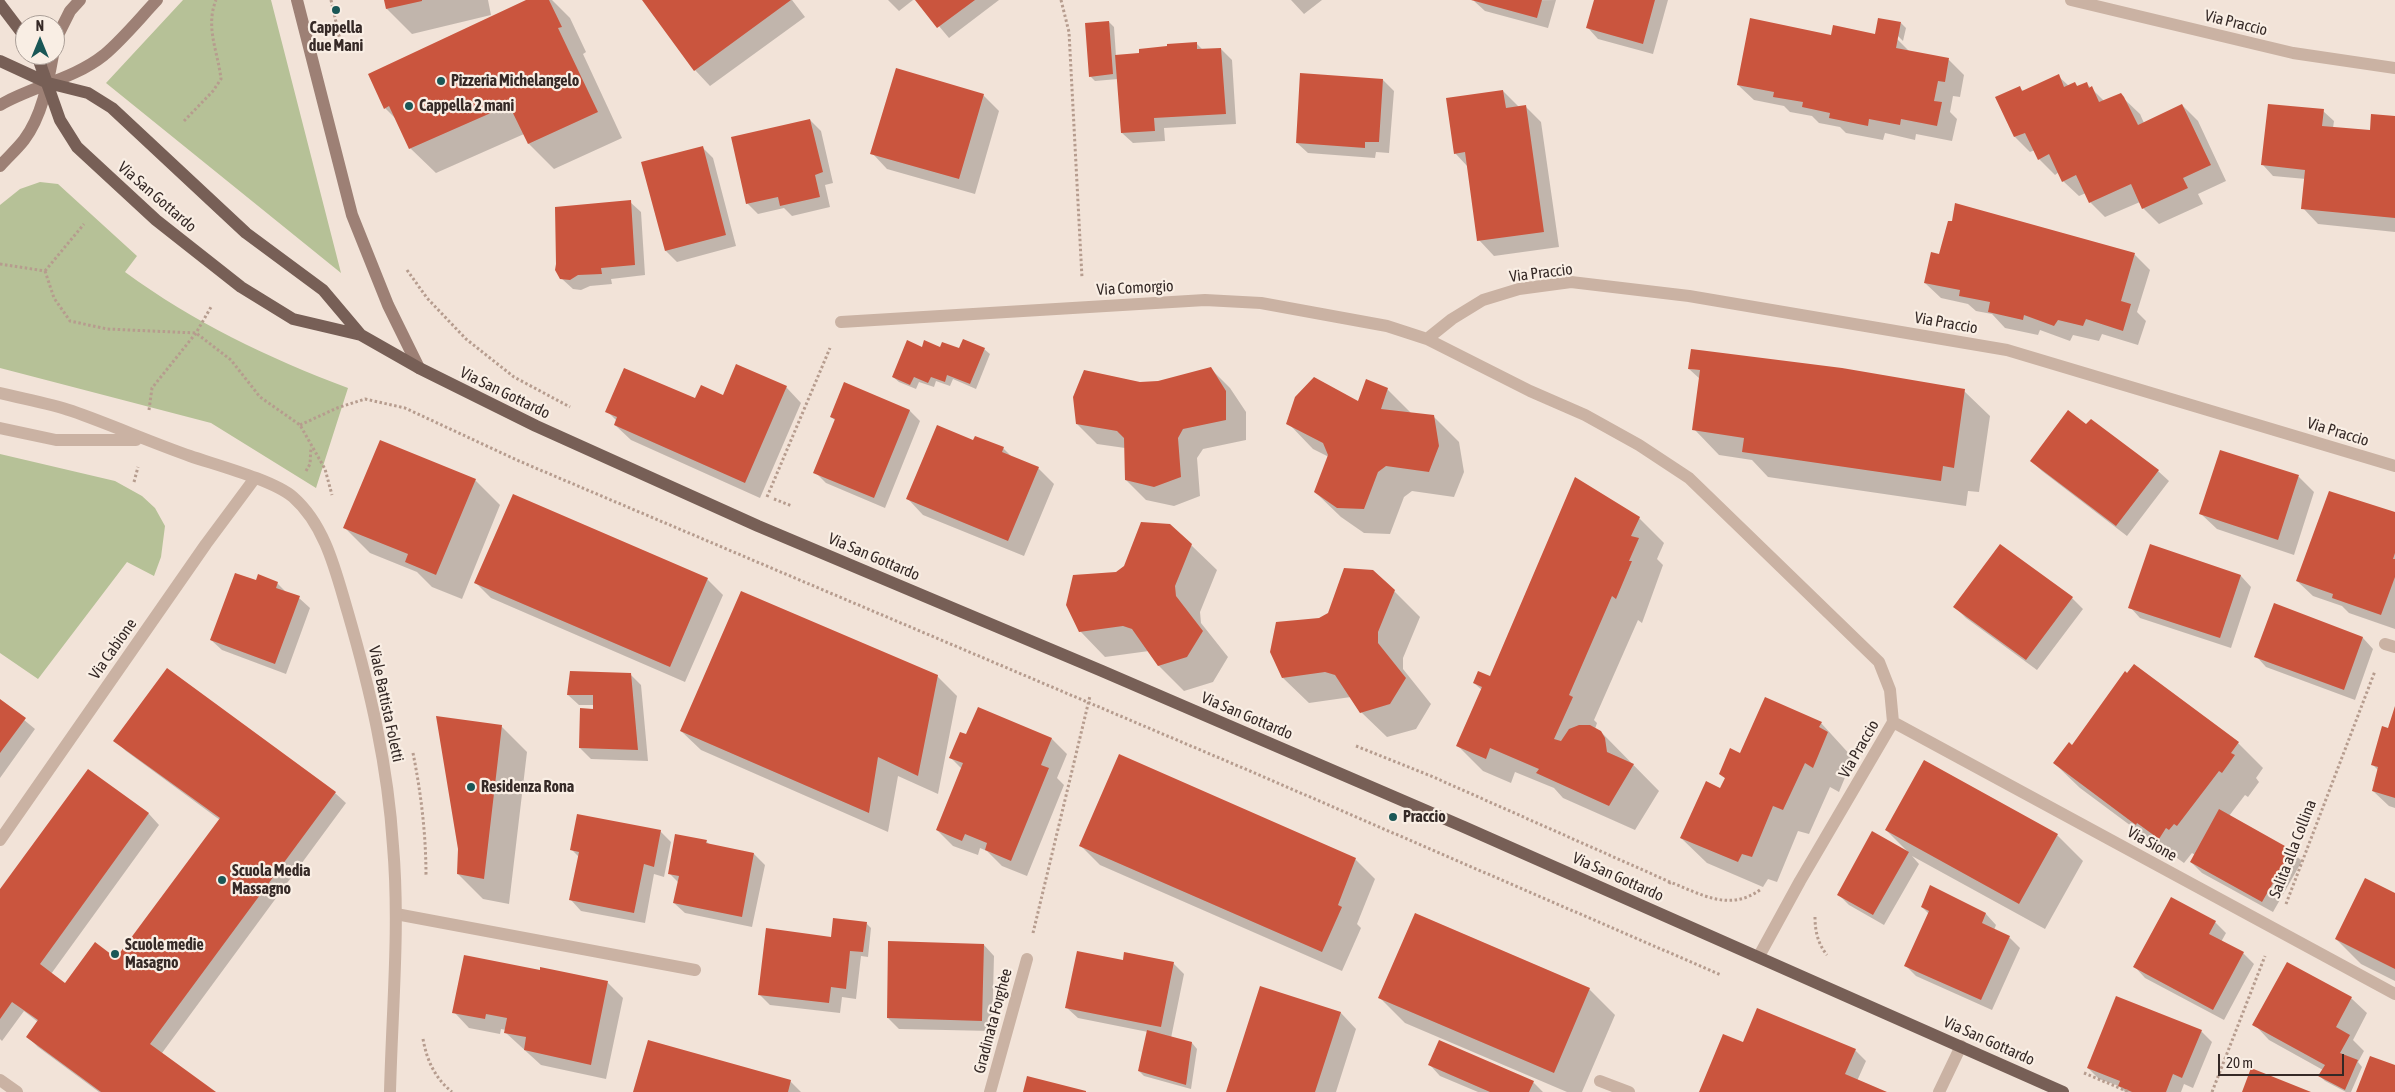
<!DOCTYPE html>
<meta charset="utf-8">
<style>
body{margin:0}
#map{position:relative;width:2395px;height:1092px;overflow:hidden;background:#f2e3d8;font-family:"Asap Condensed",sans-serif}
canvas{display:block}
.north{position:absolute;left:15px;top:15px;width:50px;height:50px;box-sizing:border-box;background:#f9eee4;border:1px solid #ab9f98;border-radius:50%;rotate:0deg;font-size:14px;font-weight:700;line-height:20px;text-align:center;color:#352926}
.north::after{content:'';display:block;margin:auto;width:18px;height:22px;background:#1a5756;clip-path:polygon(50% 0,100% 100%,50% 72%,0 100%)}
.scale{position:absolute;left:2218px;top:1054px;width:126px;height:22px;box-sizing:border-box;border:2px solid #352926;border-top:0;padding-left:6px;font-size:15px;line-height:18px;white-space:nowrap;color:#352926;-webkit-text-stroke:4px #f9eee4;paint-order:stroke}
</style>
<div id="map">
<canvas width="2395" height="1092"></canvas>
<div class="north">N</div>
<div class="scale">20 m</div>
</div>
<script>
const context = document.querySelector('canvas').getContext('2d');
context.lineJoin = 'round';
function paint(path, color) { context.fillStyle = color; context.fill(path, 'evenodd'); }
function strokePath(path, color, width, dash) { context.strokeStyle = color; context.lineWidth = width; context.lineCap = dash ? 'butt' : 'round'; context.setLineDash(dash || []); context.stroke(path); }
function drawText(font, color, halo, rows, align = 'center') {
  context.font = font + ' "Asap Condensed",sans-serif'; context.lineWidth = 4.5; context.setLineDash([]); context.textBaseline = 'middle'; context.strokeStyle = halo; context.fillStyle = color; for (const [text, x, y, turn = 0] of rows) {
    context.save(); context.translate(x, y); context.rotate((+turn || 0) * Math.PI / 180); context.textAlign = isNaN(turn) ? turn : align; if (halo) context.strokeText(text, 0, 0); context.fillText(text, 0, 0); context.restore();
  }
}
const green = new Path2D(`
 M183,0H271L341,273L106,83Z
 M40,182L58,184L137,256L125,272C193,322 268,358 348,388L316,488L211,423L0,368V205L20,189Z
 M0,454L115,481L142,496L155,508L165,526L161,557L154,576L127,562L38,679L0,653Z`);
const shadow = new Path2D(`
 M385,0H488L491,15L412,34L387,9Z
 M529,0H552L570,18L586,52L583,54L622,138L554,169L529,144L524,134L436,173L410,148L397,120L385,108Z
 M643,0H792L805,17L710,86L695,70Z
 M888,0H913L899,11Z
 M917,0H999L949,38Z
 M1291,0H1322L1304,14Z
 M1556,0L1548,28L1485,11L1474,1Z
 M1595,0H1668L1653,54L1598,39L1588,28Z
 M1109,22L1114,27L1116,56L1140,55L1196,43L1203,50L1221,49L1232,60L1236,124L1164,128L1165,141L1133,143L1122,133L1118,79L1095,81L1090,76Z
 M1901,23L1906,28L1903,41L1895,33L1893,35L1910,52L1949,60L1964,75L1960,97L1953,96L1950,112L1957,119L1952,141L1916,134L1915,140L1885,133L1883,140L1846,133L1840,127L1819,123L1812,116L1790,112L1784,106L1754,100L1738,85L1832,36L1876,35Z
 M2058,76L2069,86L2075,84L2078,87L2087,84L2104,101L2120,95L2140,114L2144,123L2182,105L2198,121L2226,181L2198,194L2203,204L2159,224L2143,208L2140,202L2105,217L2090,202L2086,193L2079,196L2063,181L2059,172L2055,175L2039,159L2035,150L2030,152L2015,137L2019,87L2024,92Z
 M1383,80L1394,91L1389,153L1376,152L1375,158L1308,153L1297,143Z
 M1503,91L1519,107H1526L1541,122L1559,247L1494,256L1479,240L1468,167L1455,153Z
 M983,95L999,111L975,194L887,169L872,153Z
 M2323,111L2334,121L2333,128L2371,132L2395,117V232L2318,224L2303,208L2306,179L2273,176L2263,165Z
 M810,120L821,131L833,183L825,185L830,207L792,216L784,208L758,214L747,203Z
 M702,147L713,158L736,246L677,262L666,251L643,163Z
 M630,202L641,212L645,275L611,279L612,284L590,286L581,290L573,289L561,278Z
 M2134,254L2150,270L2137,312L2146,321L2138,345L2102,334L2099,341L2073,335L2070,341L2040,330L2038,335L2005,328L1992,314L1976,311L1968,304L1941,298L1925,283L1940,255Z
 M922,348L984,349L990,354L976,389L953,379L950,386L936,381L934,387L919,382L916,389L899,382L893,377Z
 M1210,368L1230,388L1246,412V440L1203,449L1197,458L1200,496L1174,506L1146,500L1126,480L1125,448L1097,444L1077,424L1140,383L1158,382Z
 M1689,369L1964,391L1990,416L1979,492L1968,491L1966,506L1768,477L1752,460L1719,455L1694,429L1700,379Z
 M845,384L910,411L920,421L885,508L826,483L815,472L836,421L831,417Z
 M786,387L801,403L760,498L631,440L615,425L617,421L607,411Z
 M1387,389L1412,414L1433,416L1459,442L1464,472L1454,497L1412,491L1404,497L1390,534L1364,533L1341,517L1315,492L1329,457L1313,449L1288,423L1359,402Z
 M2087,426L2158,471L2169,481L2127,536L2042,471L2031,461Z
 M974,441L1003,448L1013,458L1038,468L1054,484L1024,556L923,515L908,499Z
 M2221,452L2299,477L2314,492L2294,555L2217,529L2201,514Z
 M475,480L500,505L462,599L432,587L417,572L370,553L345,528Z
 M2395,514V629L2349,613L2342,606L2313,596L2297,581Z
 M1639,518L1664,543L1657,559L1663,565L1642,623L1638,620L1594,720L1597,723L1595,729L1601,732L1659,791L1635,830L1563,798L1554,788L1515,772L1511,783L1483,771L1458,746L1482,690L1474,683L1491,678Z
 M1191,545L1217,570L1200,612L1201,623L1228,657L1213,682L1184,691L1159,666L1149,651L1105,657L1080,631L1117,573Z
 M2151,546L2241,576L2251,587L2231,648L2140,618L2130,607Z
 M707,579L723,595L685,682L491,598L476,583Z
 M256,582L277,583L288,594L299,598L310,608L286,674L222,650L211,640Z
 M1394,591L1420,617L1403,658V669L1431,704L1416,729L1387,737L1361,712L1351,697L1309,703L1283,678L1319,619L1329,613Z
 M2072,598L2083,609L2037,670L1966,618L1955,607Z
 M2274,605L2363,638L2373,649L2355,700L2266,667L2256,656Z
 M630,674L641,685L648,761L591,759L580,748L594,705H579L568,695Z
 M937,676L957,696L938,794L898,776L888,832L701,750L681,731Z
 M0,700L35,729L0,778Z
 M2395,708V808L2389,806L2373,791L2379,771L2373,765L2389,730Z
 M1821,723L1853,758L1839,792L1830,787L1809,834L1798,831L1777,882L1768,879L1763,887L1707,863L1681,838L1720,790L1726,779L1720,774L1741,754Z
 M501,726L527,752L509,904L483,899L458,874Z
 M967,736L1052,739L1067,754L1057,778L1064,785L1027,876L1002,866L987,851L980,848L978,855L953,846L937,830L962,769L951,758Z
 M115,740L335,793L346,803L162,1053L214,1092H99L38,1047L27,1036L38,1022L24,1011L2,1041L0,1039V892L88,770L149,814L159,825L51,974L65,984L116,960L220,820L126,751Z
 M2238,743L2263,768L2256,778L2259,782L2248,797L2245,795L2229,816L2291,851L2302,861L2273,912L2202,873L2191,862L2195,855L2192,853L2184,863L2163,848L2162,849L2080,788L2054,763L2072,747Z
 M1924,762L2057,835L2083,861L2045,929L1912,856L1919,864L1884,925L1849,905L1838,894L1908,852L1886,830Z
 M660,831L671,842L664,877L654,874L645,923L581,911L571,900L579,857L571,849Z
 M706,841L711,846L754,854L765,865L752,927L685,913L674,903L679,883L669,873Z
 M1080,845L1355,859L1375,879L1357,924L1361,928L1342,971L1100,865Z
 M1931,887L1986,914L1996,925L1994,930L2009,937L2020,948L1992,1010L1916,976L1906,966L1929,914L1922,907Z
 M2395,894V981L2361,964L2336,939Z
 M2215,922L2226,933L2221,942L2243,953L2254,964L2224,1020L2145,978L2135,967Z
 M866,923L871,928L868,957L861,956L856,999L842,997L840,1013L770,1005L759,994L832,938Z
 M984,945L994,956L992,1031L899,1029L888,1018Z
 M1124,962L1173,963L1184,974L1171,1038L1192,1043L1197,1049L1191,1089L1144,1076L1139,1071L1148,1032L1078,1018L1067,1008Z
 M607,982L623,998L606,1079L541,1065L506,1033V1030L501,1029L500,1034L469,1028L454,1012Z
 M1261,988L1341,1013L1356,1029L1336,1092H1227Z
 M1589,989L1615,1015L1582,1092H1567L1405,1023L1380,998Z
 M2351,998L2367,1013L2353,1040L2364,1051L2358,1062L2362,1067L2351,1092H2346L2325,1081L2320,1076L2323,1070L2269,1040L2254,1024Z
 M2201,1031L2212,1042L2193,1088L2184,1084L2181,1092H2125L2119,1086L2099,1079L2088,1068Z
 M1743,1043L1855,1050L1866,1061L1857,1081L1884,1092H1701Z
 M1430,1065L1533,1082L1543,1092H1478L1440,1076Z
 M790,1081L801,1092H635Z`);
const building = new Path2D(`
 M384,0H422V1L386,9Z
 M526,0H549L562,27L558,28L598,112L528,144L509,105L409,149L389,106L384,109L368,74Z
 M642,0H791L694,71Z
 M915,0H975L937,28Z
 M1471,0H1542L1537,18Z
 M1594,0H1655L1643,44L1586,28Z
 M1750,18L1831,35L1833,25L1875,34L1878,18L1901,22L1896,48L1949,58L1945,82L1938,81L1934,101L1942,102L1937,126L1901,119L1900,125L1869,119L1868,126L1829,118L1830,113L1802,107L1803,102L1773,97L1774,92L1737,85Z
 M1109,21L1113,74L1089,77L1085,23Z
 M1197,42V49L1221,48L1226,114L1154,118L1155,131L1121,133L1115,55L1139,53V49L1167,46V44Z
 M896,68L984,94L959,179L870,154Z
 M1300,73L1383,79L1379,142H1365V148L1296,143Z
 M2059,74L2064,87L2075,82L2077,86L2087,82L2089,88L2092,86L2099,102L2121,93L2124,97L2138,125L2182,104L2211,165L2183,178L2188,188L2142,209L2131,184L2089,203L2076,175L2062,182L2049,154L2038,160L2025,133L2014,137L1995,97L2020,86L2022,91Z
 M1503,90L1506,108L1526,105L1544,232L1477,241L1465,152L1454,154L1446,98Z
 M2268,104L2324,109L2322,126L2370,130L2371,114L2395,116V218L2301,209L2305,170L2261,165Z
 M810,119L823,172L815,175L820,197L780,206L778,197L746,204L731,137Z
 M703,146L726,235L665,251L641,162Z
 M631,200L635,265L601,268L602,274L578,275L570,280L560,279L555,270L556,264L555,207Z
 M1955,203L2135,253L2121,301L2131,304L2123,331L2086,319L2083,326L2058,320L2054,326L2024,315L2023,320L1988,312L1990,302L1959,296L1960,290L1924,283L1931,252L1939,254L1948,221H1952Z
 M963,339L985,348L970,384L947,375L945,382L931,377L928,383L914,377L910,385L892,377L907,340L922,347L924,340L940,347L942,342L959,348Z
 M1691,349L1842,368L1965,389L1954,468L1943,466L1941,481L1742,452L1744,438L1692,430L1700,370L1688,369Z
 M736,364L787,386L745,483L614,425L617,417L605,412L624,368L695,398L701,385L723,395Z
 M1211,367L1226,391V420L1183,429L1178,438L1181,477L1154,487L1125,480L1124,438L1117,431L1076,424L1073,397L1084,370L1140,382L1158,381Z
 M1314,377L1358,401L1366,379L1388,388L1381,409L1434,415L1439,446L1429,472L1386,466L1378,472L1364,509L1337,508L1314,492L1328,455L1323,443L1286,424L1295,397Z
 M844,382L910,410L874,498L813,473L835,419L830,417Z
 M2068,410L2086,424L2091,419L2159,470L2116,526L2030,461Z
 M937,425L973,440L975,436L1004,447L1002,452L1039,467L1008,541L906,499Z
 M380,440L476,479L436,575L405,562L408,554L343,528Z
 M2220,450L2299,475L2278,540L2199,514Z
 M1575,477L1640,517L1631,536L1639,538L1629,561H1632L1616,599L1612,596L1569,695L1573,697L1554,739L1561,741L1569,729L1579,725H1590L1601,731L1605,738L1607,752L1634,764L1609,806L1536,773L1539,769L1490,748L1486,759L1456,746L1482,687L1473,683L1478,671L1490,676Z
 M2329,491L2395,512V553L2393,559H2395V577L2381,615L2332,598L2333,594L2296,581Z
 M513,494L708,578L670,667L474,583Z
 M1141,522L1170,524L1192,544L1175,586L1176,596L1203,631L1187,657L1158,666L1132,629L1123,626L1079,632L1066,605L1073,575L1116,572L1124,566Z
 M2000,544L2073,597L2026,660L1953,607Z
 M2150,544L2241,575L2220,638L2128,608Z
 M1344,568L1373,570L1395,590L1378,632V643L1406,678L1390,704L1360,713L1335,675L1325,672L1282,678L1270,652L1276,622L1319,618L1328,613Z
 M235,573L256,580L258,574L278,582L276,588L300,596L275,664L210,640Z
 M741,591L938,675L918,776L878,757L869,813L680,731Z
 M2274,603L2363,637L2344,690L2254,657Z
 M2134,664L2239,742L2231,753L2235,755L2222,773L2219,771L2177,826L2174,824L2169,830L2166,828L2159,839L2137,823L2136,825L2053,763L2069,742L2072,745L2125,671L2127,673Z
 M167,668L336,792L150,1044L216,1092H101L26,1037L38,1020L12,1002L0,1019V889L88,769L149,813L40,964L65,983L95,942L116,958L220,818L113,741Z
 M570,671L631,673L638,750L579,748L580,708L593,709V695H567Z
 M1765,697L1822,722L1819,727L1828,732L1813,768L1805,763L1783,810L1773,806L1752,857L1742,854L1738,862L1680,838L1706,781L1720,788L1725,778L1719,774L1730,748L1740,753Z
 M0,699L26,718L0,753Z
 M2395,706V798L2372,791L2378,767L2371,765L2382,726L2388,728Z
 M978,707L1052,738L1041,765L1049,768L1011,861L985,850L987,843L965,834L962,841L936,830L963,763L949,758L960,732L966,734Z
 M436,716L502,725L484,879L457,874L458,849Z
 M1119,754L1356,858L1338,905L1342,907L1322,952L1079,846Z
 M1924,760L2058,834L2019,904L1885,830Z
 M2219,809L2292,850L2262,902L2190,862Z
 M577,814L661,830L654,867L644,864L634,913L569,900L579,852L570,850Z
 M1872,831L1909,852L1873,915L1837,895Z
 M675,834L707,840L706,843L754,853L742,917L673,903L679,876L668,874Z
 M2365,878L2395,893V969L2335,939Z
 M1930,885L1986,913L1982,923L2010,936L1981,1000L1904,966L1929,911L1921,907Z
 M2171,897L2216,921L2209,934L2244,952L2213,1010L2133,967Z
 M1415,913L1590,988L1554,1073L1378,998Z
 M833,918L867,922L863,952L850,951L846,989L831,987L829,1003L758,995L766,928L831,937Z
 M888,941L984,944L982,1021L887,1018Z
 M1077,951L1123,960L1124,952L1174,962L1161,1027L1065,1008Z
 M464,955L540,970V967L608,981L591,1065L524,1050L526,1037L504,1033L507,1018L486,1014L485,1019L452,1013Z
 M2287,962L2352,997L2336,1027L2350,1035L2340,1053L2358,1060L2345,1090L2318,1076L2325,1065L2252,1025Z
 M1260,986L1341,1012L1315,1092H1226Z
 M2116,996L2202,1030L2182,1078L2173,1074L2166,1092H2132L2118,1086L2120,1081L2087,1068Z
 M1757,1008L1856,1049L1845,1074L1887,1092H1699L1723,1034L1743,1042Z
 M1147,1030L1192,1042L1186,1085L1138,1071Z
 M648,1040L791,1080L788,1092H633Z
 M1439,1040L1534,1081L1529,1092H1490L1428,1065Z
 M2370,1056L2395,1065V1092H2356Z
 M2251,1068L2311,1092H2242Z
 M1027,1076L1086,1091V1092H1023Z`);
const path = new Path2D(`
 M331,0L343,53
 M1061,0L1069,32L1082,278
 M184,121L213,91L221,79C218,52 205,27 216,0
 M0,264L45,271
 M407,270L427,298L466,339L514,377L570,407
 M45,271L54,298L70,321L107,329L196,333L231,360L260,397L300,425L325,469L332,495
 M45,271L84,224
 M149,410L152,388L196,333L211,307
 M300,425L337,408L365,399L405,408L519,461L1250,771L1721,975
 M306,471L310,464L311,447
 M134,482L138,467
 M767,497L830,348
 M774,499L792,506
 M1356,746L1431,776L1670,882
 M413,753C421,793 426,834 426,876
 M1669,884L1670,882C1701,894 1729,912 1760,890
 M2286,904L2375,671
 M1815,917C1815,931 1818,944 1827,955
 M1033,933L1090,696
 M423,1039C427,1061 435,1078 452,1092
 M2084,1073L2129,1092
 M2212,1092L2265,956`);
const service = new Path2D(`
 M396,914L695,970
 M0,1080L17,1092
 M990,1092L1027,959`);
const minor = new Path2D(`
 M2071,0L2293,53L2395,68
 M841,322L1205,300L1261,303L1387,326L1427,339L1530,391L1585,415L1639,445L1689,478L1879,662L1890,690L1893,722L1800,881L1759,956
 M1427,339L1452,319L1483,300L1519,289L1571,282L1689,296L2007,350L2395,466
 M0,393C24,399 49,403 72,411C112,425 150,442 190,456C216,465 273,480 293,497C326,526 336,573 348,613C370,689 388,766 393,846C400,927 392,1010 390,1092
 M0,428L56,440H136
 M2385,644L2395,647
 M1893,722L2395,994
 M0,840L206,544L255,478
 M1600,1081L1629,1092
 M1939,1092L1961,1046`);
const secondary = new Path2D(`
 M297,0L352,215L388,305L419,368
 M55,41L70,11L80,0
 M0,105C33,86 74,79 104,55C123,39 140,18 157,0
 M0,166C8,157 17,149 24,140C42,116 48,83 53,55`);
const primary = new Path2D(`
 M0,4L25,37
 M37,55L60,120L77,147L156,220L241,287L293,319L361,335L419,368L536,426L758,526L1102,671L1464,827L2063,1092
 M0,61L48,83L88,93L112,108L246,233L323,290L361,335`);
const markers = [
 [336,10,5,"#1a5756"],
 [441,81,5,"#1a5756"],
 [409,106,5,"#1a5756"],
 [471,787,5,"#1a5756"],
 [1393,817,5,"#1a5756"],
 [222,880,5,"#1a5756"],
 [115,954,5,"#1a5756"]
];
const streetNames = [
 ["Via Praccio",2236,23,14],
 ["Via San Gottardo",157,197,41],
 ["Via Praccio",1541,273,-7],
 ["Via Comorgio",1135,288,-3],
 ["Via Praccio",1946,323,10],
 ["Via San Gottardo",505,393,26],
 ["Via Praccio",2338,432,17],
 ["Via San Gottardo",874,557,23],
 ["Via Cabione",113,649,-55],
 ["Viale Battista Foletti",386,704,78],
 ["Via San Gottardo",1247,716,23],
 ["Via Praccio",1859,749,-60],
 ["Via Sione",2152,844,29],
 ["Salita alla Collina",2293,849,-69],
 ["Via San Gottardo",1618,877,24],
 ["Gradinata Forghèe",993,1021,-75],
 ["Via San Gottardo",1989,1041,24]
];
const poiNames = [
 ["Cappella",336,28,"center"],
 ["due Mani",336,46,"center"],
 ["Pizzeria Michelangelo",451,81],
 ["Cappella 2 mani",419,106],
 ["Residenza Rona",481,787],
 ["Praccio",1403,817],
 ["Scuola Media",232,871],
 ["Massagno",232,889],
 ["Scuole medie",125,945],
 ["Masagno",125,963]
];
paint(green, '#b6c197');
paint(shadow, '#0003');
paint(building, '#ca553e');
strokePath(path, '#b69c8e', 3, [2.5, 2.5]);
strokePath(service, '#cab2a3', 12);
strokePath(minor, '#cab2a3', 12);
strokePath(secondary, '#9d8075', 12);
strokePath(primary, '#775f56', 12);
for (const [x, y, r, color] of markers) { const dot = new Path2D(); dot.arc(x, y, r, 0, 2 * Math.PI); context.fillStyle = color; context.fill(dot); strokePath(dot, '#f9eee4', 2); }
drawText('16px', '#352926', '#f9eee4', streetNames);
drawText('bold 16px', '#352926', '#f9eee4', poiNames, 'left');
</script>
